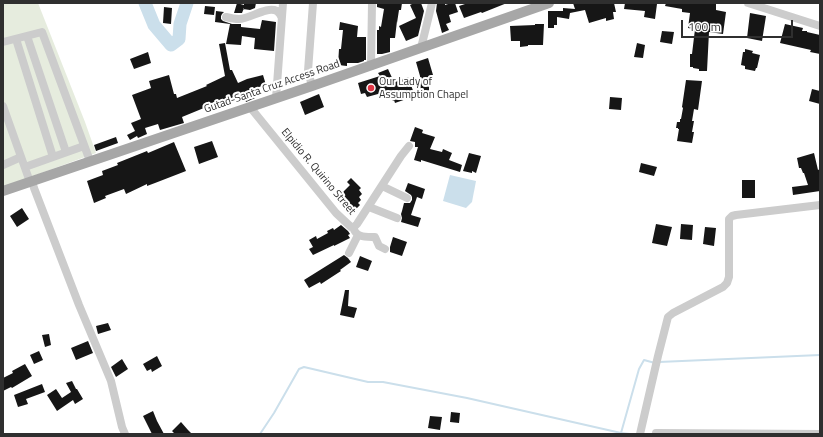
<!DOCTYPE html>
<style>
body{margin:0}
#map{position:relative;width:823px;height:437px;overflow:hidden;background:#fff;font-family:"Titillium Web",sans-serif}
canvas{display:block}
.frame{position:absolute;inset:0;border:4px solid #2f2f2f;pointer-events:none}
.scale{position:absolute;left:681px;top:20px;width:112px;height:18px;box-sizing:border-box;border:2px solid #2f2f2f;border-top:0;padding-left:5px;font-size:12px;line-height:14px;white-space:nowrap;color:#2f2f2f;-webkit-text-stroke:3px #fff;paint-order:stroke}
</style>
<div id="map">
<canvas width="823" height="437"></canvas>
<div class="frame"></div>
<div class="scale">100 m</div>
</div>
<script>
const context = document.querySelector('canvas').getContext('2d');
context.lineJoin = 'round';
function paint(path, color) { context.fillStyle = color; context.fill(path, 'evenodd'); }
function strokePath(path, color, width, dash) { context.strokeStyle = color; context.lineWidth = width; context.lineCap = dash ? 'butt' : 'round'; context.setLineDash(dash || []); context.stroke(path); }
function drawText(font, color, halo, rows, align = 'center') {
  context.font = font + ' "Titillium Web",sans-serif'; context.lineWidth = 4; context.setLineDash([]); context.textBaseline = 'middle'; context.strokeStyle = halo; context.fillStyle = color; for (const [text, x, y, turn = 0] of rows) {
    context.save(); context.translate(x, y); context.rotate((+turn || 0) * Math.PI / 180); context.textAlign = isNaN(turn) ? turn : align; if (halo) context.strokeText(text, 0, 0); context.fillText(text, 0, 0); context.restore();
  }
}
const green = new Path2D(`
 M5,3H38L85,122L96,153L3,187V5Z`);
const water = new Path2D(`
 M450,175L476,181L472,202L466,208L443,201Z`);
const stream = new Path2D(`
 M659,362L820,355
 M621,433L639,369L644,360L655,363
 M260,434L274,413L299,369L304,367L368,382H383L467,398L621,433L630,434`);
const river = new Path2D(`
 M145,3L154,25L171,45L179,39L180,24L187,3`);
const building = new Path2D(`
 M237,3L244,5V3H256L255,8L250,10L243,9L244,8L242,13H234Z
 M377,3H402L401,10H399L397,23V21L395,38H390V52L382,54H377V30H379V26L381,27L384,9L377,7Z
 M414,3H421L424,11L418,36L406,41L399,26L416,18L410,5Z
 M437,3H445V5L451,3H455L458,12L449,15L451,22L446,24L449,30L442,33L436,11Z
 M468,3H507L482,13L481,12L464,18L459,6Z
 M573,3H614L616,12H613L614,19L606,21V18L589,23L585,10L570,13L569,19L557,17V25H554V28H548V11H563V8L575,9Z
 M625,3H653L657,4L655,19L644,17L645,11L624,9Z
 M666,3H716V10L726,12L723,34L709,32L707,71H699V69L693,68V67H690V54H692L695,29L688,28L690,13L682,12V9L665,6Z
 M205,6L215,7L214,15L204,14Z
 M164,7L172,8L171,24L163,23Z
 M216,11L224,12L222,14L221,16V19L223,21L232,24H241V27L260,29L262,20L276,22L274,51L254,49L255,38L242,36L241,45L226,44L230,24L215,22Z
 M750,13L766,16L762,41L747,38Z
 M340,22L358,26L357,37H366V60H364V61L358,63H347V66L338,65L339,49H341L343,30H339Z
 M535,24H544L543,45H528V46L520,47V41H511L510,26L535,25Z
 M785,24L803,28L802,31H807V32L820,35V54L810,52L811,50L780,43Z
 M662,31L674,32L672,44L660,42Z
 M225,43L230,70H232L238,83L247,79L263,75L266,85L252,89L255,98L246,102L243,94L228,99L229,101L218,107L216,103L182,117L184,123L160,130L158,124L145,128L147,134L138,138L137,136L130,140L127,135L135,131L131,123L141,119L132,95L151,88L149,81L169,75L174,94H176L177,98L207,86L206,85L225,76L219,44Z
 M637,43L645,45L643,58L634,57Z
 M745,49L753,51L752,53L760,55L757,68H756L755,71L745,69V66L741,65L743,52H745Z
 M148,52L151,63L134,69L130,59Z
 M428,58L433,75H432V86H429V97H423V94H421L420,76L416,62Z
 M388,69L394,82L408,77L415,96L395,103L394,100L393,101L389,91L367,97L365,93L361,94L358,83L380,76L378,73Z
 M686,80L702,81L698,110L694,109L692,121H694L692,132H694L692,143L677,141L679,129H678V128H676L677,122H680V119H681L683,108L682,107Z
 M812,89L820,91V104L809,101Z
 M319,94L324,107L305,115L300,102Z
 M610,97L622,98L621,110L609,109Z
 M415,127L423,130L422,133L435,137L430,149L442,152L443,149L452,153L449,160L462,165L460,172L421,160V162L414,160L418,147H415V142L410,141Z
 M116,137L118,143L96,151L94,145Z
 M212,141L218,157L199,164L194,147Z
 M174,142L186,171L155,183L147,186V184L126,194L124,189L105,196L106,198L94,203L87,181L103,175L102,171L118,165L117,163L147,151L148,153Z
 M469,153L481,156L476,173L472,171V173L463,171Z
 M814,153L818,170L820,169V191L793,195L792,187L808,185L804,173H803L801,168H799L797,158Z
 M641,163L657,167L654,176L639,172Z
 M351,178L361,188L359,190L362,194L359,197L361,200L358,203L360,205L354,211L352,209L351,210L338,197L350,185L347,182Z
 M742,180H755V198H742Z
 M408,183L425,189L422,199L417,197L411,215L421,218L418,227L401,222L402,218L401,214L402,211L404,203H410L412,200V197L411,195L405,191Z
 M22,208L29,219L17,227L10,216Z
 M656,224L672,227L667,246L652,243Z
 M681,224L693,225L692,240L680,239Z
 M341,225L348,231L350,234L348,235L350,238L334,246V245L313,255L309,249L313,247L309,240L316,236L317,239L328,233L327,231L333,228L334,230Z
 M705,227L716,228L714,246L703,244Z
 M393,237L407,242L402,256L390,252V247Z
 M344,255L348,258L351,262L340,270L341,271L321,284L320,282L309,288L304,280Z
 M360,256L372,261L368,271L356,267Z
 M345,290H349L348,306L357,308L354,318L340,315Z
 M108,323L111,330L98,334L96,326Z
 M49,334L51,345L45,347L42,335Z
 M88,341L93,353L76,360L71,348Z
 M39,351L43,360L34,364L30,355Z
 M157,356L162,366L152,372L151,369L147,371L143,364Z
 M122,359L128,369L116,377L111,367Z
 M25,364L32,376L12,388L11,387L3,391V378L13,373L12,371Z
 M72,381L76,389H77L83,399L75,404L73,400L57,411L47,395L56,389L62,398L71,392L66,383Z
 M42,384L45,392L26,399L28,404L18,407L14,395Z
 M153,411L157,421L164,434H152L143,416Z
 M451,412L460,413L459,423L450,422Z
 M430,416L442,417L440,430L428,428Z
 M181,422L188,430L192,434H175L172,431Z`);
const minor = new Path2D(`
 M748,3L820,26
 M226,17C230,18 235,19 239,19C250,19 266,6 277,11C277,11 281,15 281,16
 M27,36L66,152
 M16,39L53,157
 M3,42L42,32L90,161
 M421,48L432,3
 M371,66L372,3
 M312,86L308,71L313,3
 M276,98L283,3
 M3,106L30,182
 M250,107L336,213L351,227H354L357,224L401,156L409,146
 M3,165L21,157
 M25,167L84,146
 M32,181L34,188L79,305L111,381L122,427L125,434
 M382,186L407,198
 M369,207L397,218
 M353,227C356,238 365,237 375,237L379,246L385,249
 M349,253L358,235
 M640,434L658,356L668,317L673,313L723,287L727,283L729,277V219L732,216L736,215L820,205
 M656,434V433L820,434`);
const major = new Path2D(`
 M3,191L312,86L549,3`);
const markers = [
 [371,88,4,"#e03746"]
];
const poiNames = [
 ["Our Lady of",379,82],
 ["Assumption Chapel",379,95]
];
const streetNames = [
 ["Gutad-Santa Cruz Access Road",272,87,-19],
 ["Elpidio R. Quirino Street",318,172,50]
];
paint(green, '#e6ecde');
paint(water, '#cbdfeb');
strokePath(stream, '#cbdfeb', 2);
strokePath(river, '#cbdfeb', 13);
paint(building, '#161616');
strokePath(minor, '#ccc', 8);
strokePath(major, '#a7a7a7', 10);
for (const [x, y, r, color] of markers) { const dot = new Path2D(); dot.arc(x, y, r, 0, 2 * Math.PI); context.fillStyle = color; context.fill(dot); strokePath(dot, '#fff', 1.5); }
drawText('11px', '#2f2f2f', '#fff', poiNames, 'left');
drawText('11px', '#2f2f2f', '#fff', streetNames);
</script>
